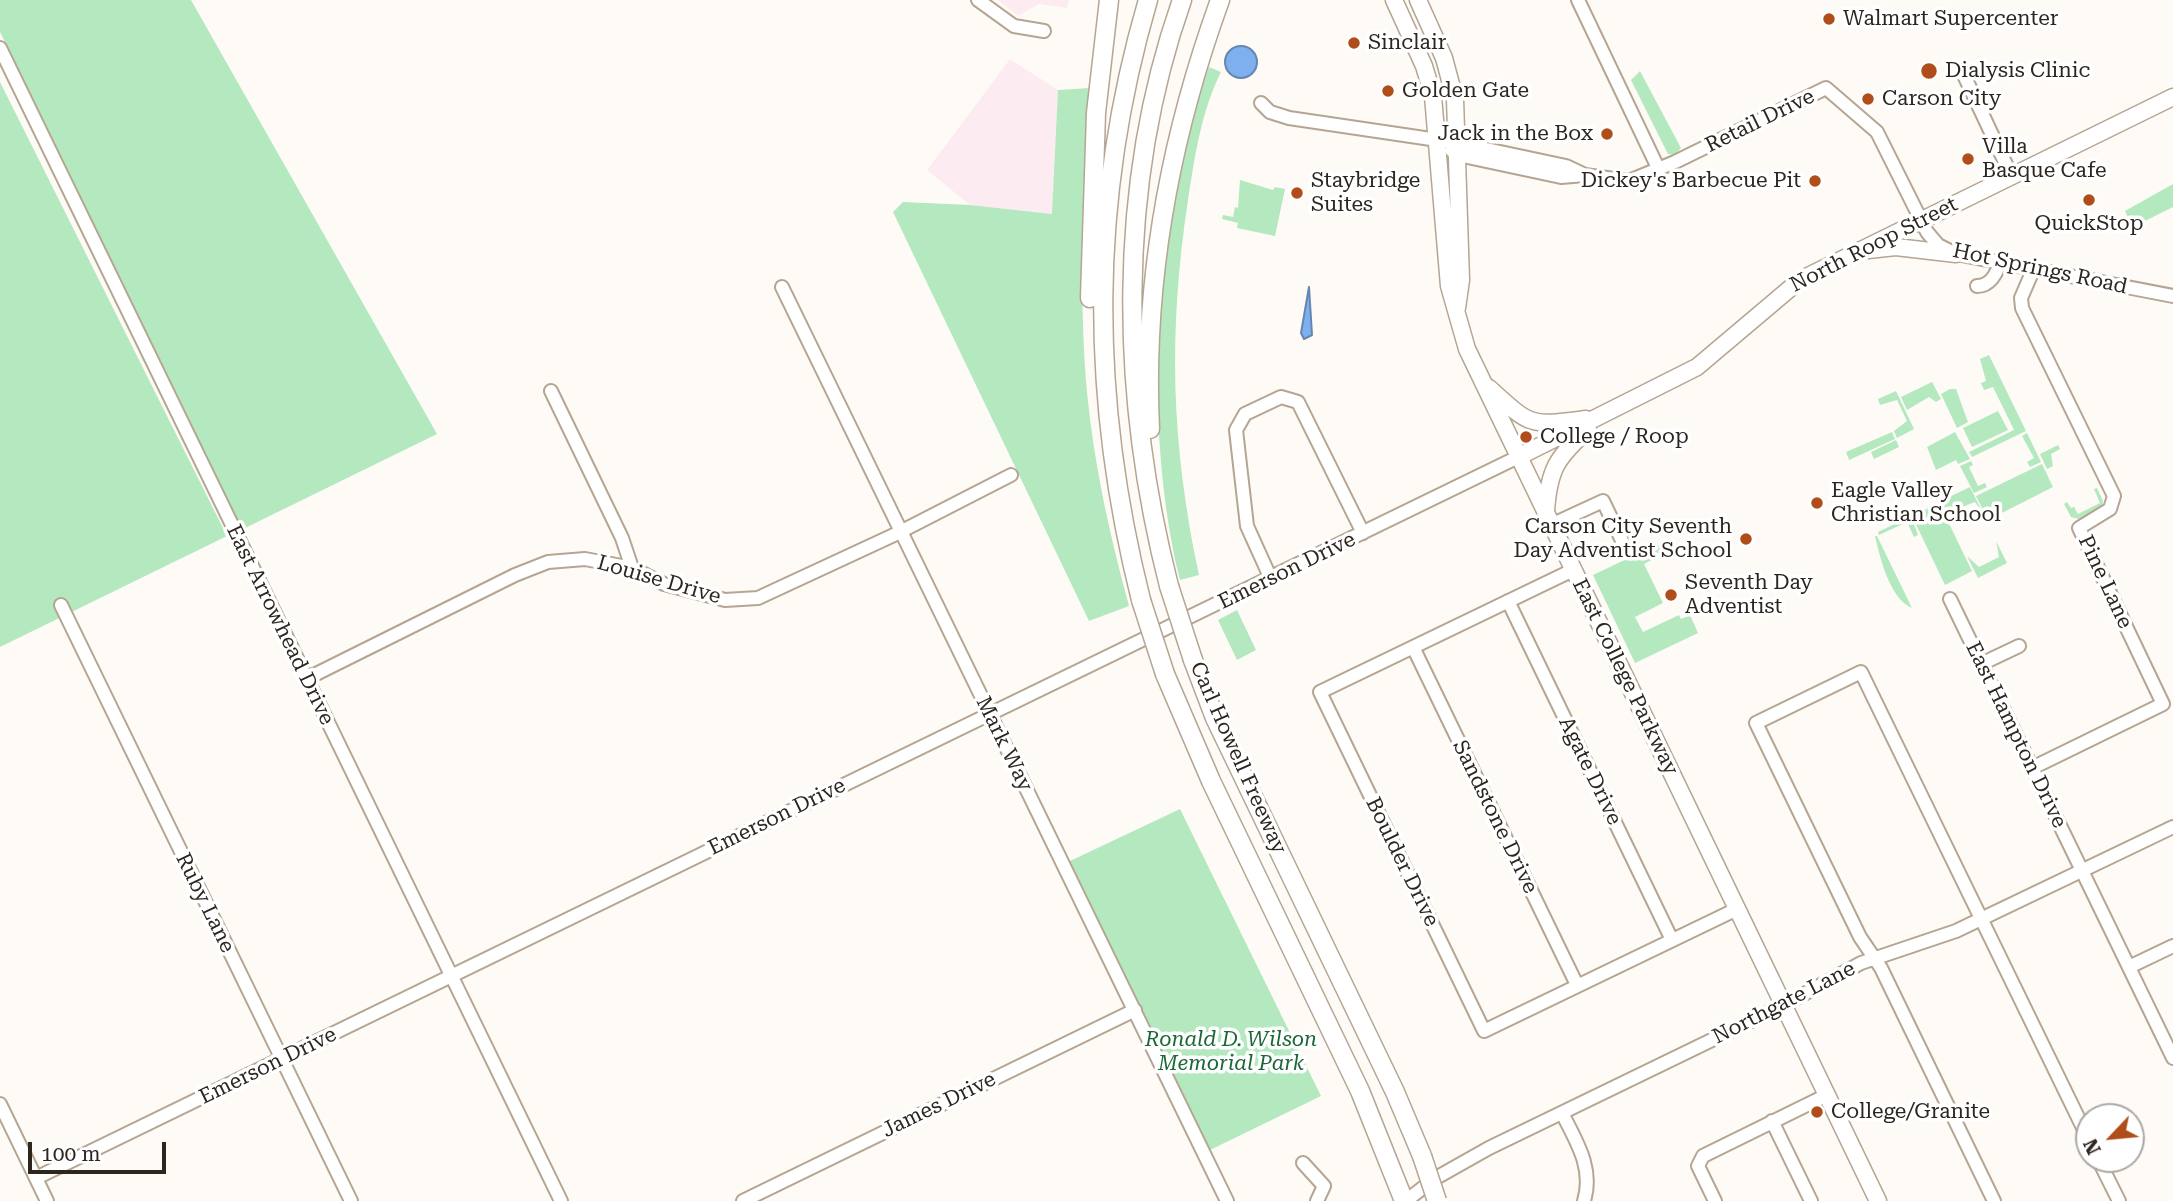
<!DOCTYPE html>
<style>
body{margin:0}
#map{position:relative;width:2173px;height:1201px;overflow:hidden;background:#fefbf7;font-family:"Roboto Serif",serif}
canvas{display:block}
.north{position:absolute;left:2075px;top:1103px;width:70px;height:70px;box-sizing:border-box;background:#fff;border:2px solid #aba8a5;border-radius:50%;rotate:244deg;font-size:19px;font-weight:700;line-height:28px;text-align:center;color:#2c261f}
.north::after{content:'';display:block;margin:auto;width:24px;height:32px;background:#b14d1a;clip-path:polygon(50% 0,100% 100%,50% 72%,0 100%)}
.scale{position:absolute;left:28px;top:1142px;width:138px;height:32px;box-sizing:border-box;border:4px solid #2c261f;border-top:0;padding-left:9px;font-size:21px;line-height:24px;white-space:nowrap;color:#2c261f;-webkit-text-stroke:5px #fff;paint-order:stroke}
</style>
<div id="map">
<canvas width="2173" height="1201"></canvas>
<div class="north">N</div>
<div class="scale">100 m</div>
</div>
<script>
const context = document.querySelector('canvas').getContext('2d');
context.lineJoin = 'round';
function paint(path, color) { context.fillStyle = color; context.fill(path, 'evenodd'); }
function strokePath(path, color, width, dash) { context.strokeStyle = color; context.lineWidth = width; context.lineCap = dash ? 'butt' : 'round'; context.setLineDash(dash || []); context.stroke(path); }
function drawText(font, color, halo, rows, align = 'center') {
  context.font = font + ' "Roboto Serif",serif'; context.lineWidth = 7; context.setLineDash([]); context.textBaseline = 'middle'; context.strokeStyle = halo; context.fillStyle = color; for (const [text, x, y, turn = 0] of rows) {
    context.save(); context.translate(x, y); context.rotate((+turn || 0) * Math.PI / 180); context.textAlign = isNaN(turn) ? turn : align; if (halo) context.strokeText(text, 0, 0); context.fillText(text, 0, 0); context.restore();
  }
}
const industrial = new Path2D(`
 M998,0H1069L1067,8L1039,4L1018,16Z
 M1010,59L1058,90L1053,214L970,205L927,170Z`);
const green = new Path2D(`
 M0,0H191L437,434L241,530L0,32Z
 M1209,67L1221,72C1201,112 1195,156 1188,200C1168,332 1171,444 1199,575L1180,580C1143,431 1151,210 1209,67Z
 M1640,71L1681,148L1675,155L1668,154L1631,80Z
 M0,82L227,536L0,647Z
 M1090,88C1084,189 1078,291 1087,392C1094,465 1110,536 1129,606L1089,621L893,212L903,202L970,205L1052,214L1058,90Z
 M1240,180L1273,190L1275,187L1285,189L1275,236L1237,228L1238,223L1222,219L1223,215L1233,217L1235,207L1238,208Z
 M2173,184V207L2133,227L2125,211Z
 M1989,355L2026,431L1972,457L1969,452L2014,430L1993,387L1984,390L1981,383L1986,381L1980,359Z
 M1932,382L1941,399L1936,402L1929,397L1907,410L1901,397Z
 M1950,389H1956L1968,422L1957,428L1941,394Z
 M1896,391L1914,429L1897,438L1894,431L1907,421L1897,400L1880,405L1878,399Z
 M1998,411L2008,430L1972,447L1963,428Z
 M1892,432L1895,439L1849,460L1846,452Z
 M1955,432L1970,459L1958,464L1956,460L1936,470L1927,447Z
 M2027,433L2041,462L2030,467L2027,462L2034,458L2022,436Z
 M1896,440L1899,447L1874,459L1871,452Z
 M2058,445L2060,449L2051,454L2053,466L2047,469L2040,454Z
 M1971,461L1973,465L1969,467L1978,486L1985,483L1987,487L1974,493L1960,466Z
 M2042,464L2053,487L1988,520L1976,496Z
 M1970,487L1983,513L1975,502L1951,511L1952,515L1948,517L1941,501Z
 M2097,488L2103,501L2102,507L2079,519L2071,517L2064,504L2067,502L2071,508L2074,507L2078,514L2100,503L2094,489Z
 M1939,503L1972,571L1945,585L1912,516Z
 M1911,516L1918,535L1914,537L1907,522L1879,535L1878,532Z
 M1875,536H1877L1912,608C1890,599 1880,558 1875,536Z
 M1996,541L2007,563L1978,578L1967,556L1979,567L1999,557Z
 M1658,544L1663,554L1644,564L1663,603L1635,617L1643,632L1679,615L1681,619L1690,615L1698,633L1635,663L1593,575Z
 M1237,610L1256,650L1237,660L1218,620Z
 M1180,809L1321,1096L1210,1150L1070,861Z`);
const water = new Path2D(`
 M1225 62a16 16 0 1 1 32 0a16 16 0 1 1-32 0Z
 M1309,287L1312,335L1304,339L1301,333Z`);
const minor = new Path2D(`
 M978,0L1014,26L1044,31
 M1578,0L1659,170
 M0,48L561,1201
 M1963,73L2011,175
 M1261,103L1270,112L1289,118L1458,143L1566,166L1585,175L1629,181L1675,162L1826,88L1877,132L1927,232L1938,245L1956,254L2173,296
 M1451,150L1458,155L1561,177L1585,175
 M1977,286C1990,286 1997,273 2000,262
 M782,287L1227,1201
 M551,391L622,538L632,568
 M1551,525L1603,501L1626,549
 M1573,570L1320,692L1484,1031L1737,909
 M1271,579L1247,526L1236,430L1245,414L1281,397L1298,402L1363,533
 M1950,599L2173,1058
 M1508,601L1672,940
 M61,605L351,1201
 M1413,647L1577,985
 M1981,664L2019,646
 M306,679L515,575L548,562L585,559L632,568L664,584L725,600L758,598L896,534L1011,475
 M2032,768L2163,704L2079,528L2110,509L2114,496L2022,308L2021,298L2034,268
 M2129,967L2173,946
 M0,1104L47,1201
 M1562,1113C1576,1141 1594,1168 1584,1201
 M1772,1121L1811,1201
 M2098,1159L2119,1201
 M1303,1163L1324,1186L1317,1201
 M36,1178L1518,457
 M743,1201L1135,1010
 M1406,1201L1434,1179L1489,1148L1784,1005L1861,963L1956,931L2173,827
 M1715,1201L1698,1166L1703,1156L1827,1095
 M1994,1201L1881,968L1860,937L1756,723L1861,672L2089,1140`);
const major = new Path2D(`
 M1394,0L1424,66L1433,96L1449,286L1467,349L1878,1201
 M1418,0L1444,58L1455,99L1461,280L1457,308
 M1868,250L1896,247L1956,254
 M1489,388C1532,427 1529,426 1586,419
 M1518,457L1697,367L1800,280L2173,97
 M1546,511C1549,468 1557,458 1588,429`);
const highway = new Path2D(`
 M1090,298L1096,113L1109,0
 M1150,429C1143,282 1170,138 1220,0
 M1169,586C1120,395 1116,187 1182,0
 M1141,600C1090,397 1089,201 1148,0
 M1193,660L1215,718L1395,1092L1422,1156
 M1165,674L1211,781L1360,1091L1404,1201`);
const highwayBridge = new Path2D(`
 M1169,586L1193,660
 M1141,600L1165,674
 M1422,1156L1437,1201`);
const markers = [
 [1829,19,7,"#b14d1a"],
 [1354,43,7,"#b14d1a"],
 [1929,71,9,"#b14d1a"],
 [1388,91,7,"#b14d1a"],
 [1868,99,7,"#b14d1a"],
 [1607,134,7,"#b14d1a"],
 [1968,159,7,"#b14d1a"],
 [1815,181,7,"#b14d1a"],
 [1297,193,7,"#b14d1a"],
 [2089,200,7,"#b14d1a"],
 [1526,437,7,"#b14d1a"],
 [1817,503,7,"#b14d1a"],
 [1746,539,7,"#b14d1a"],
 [1671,595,7,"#b14d1a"],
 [1817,1112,7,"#b14d1a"]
];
const poiNames = [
 ["Walmart Supercenter",1843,19],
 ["Sinclair",1368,43],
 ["Dialysis Clinic",1945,71],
 ["Golden Gate",1402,91],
 ["Carson City",1882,99],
 ["Jack in the Box",1593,134,"right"],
 ["Villa",1982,147],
 ["Basque Cafe",1982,171],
 ["Staybridge",1311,181],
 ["Suites",1311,205],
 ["Dickey's Barbecue Pit",1801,181,"right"],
 ["QuickStop",2089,224,"center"],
 ["College / Roop",1540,437],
 ["Eagle Valley",1831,491],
 ["Christian School",1831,515],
 ["Carson City Seventh",1732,527,"right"],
 ["Day Adventist School",1732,551,"right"],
 ["Seventh Day",1685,583],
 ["Adventist",1685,607],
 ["College/Granite",1831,1112]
];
const streetNames = [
 ["Retail Drive",1760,121,-26],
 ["North Roop Street",1874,245,-27],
 ["Hot Springs Road",2040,269,12],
 ["Emerson Drive",1287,571,-26],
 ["Louise Drive",659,580,16],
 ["Pine Lane",2105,582,65],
 ["East Arrowhead Drive",280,625,64],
 ["East College Parkway",1625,677,64],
 ["East Hampton Drive",2016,735,64],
 ["Mark Way",1004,744,64],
 ["Carl Howell Freeway",1238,758,66],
 ["Agate Drive",1590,771,64],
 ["Emerson Drive",777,817,-26],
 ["Sandstone Drive",1495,817,64],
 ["Boulder Drive",1402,862,64],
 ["Ruby Lane",205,903,64],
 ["Northgate Lane",1784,1003,-27],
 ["Emerson Drive",268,1066,-26],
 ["James Drive",939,1105,-26]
];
const parkNames = [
 ["Ronald D. Wilson",1231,1040],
 ["Memorial Park",1231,1064]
];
paint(industrial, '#fcecf1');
paint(green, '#b4e8bf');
paint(water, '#7eafee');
strokePath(water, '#6586b0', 2);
strokePath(minor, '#b5a592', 16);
strokePath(major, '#b5a592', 19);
strokePath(highway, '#b5a592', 21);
strokePath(minor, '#fff', 12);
strokePath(major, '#fff', 16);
strokePath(highway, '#fff', 18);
strokePath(highwayBridge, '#b5a592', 21, []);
strokePath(highwayBridge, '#fff', 18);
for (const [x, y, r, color] of markers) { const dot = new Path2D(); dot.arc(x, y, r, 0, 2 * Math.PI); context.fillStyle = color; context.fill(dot); strokePath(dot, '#fff', 2.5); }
drawText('21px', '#2c261f', '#fff', poiNames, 'left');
drawText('21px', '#2c261f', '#fff', streetNames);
drawText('italic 21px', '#1b6836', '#fff', parkNames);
</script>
